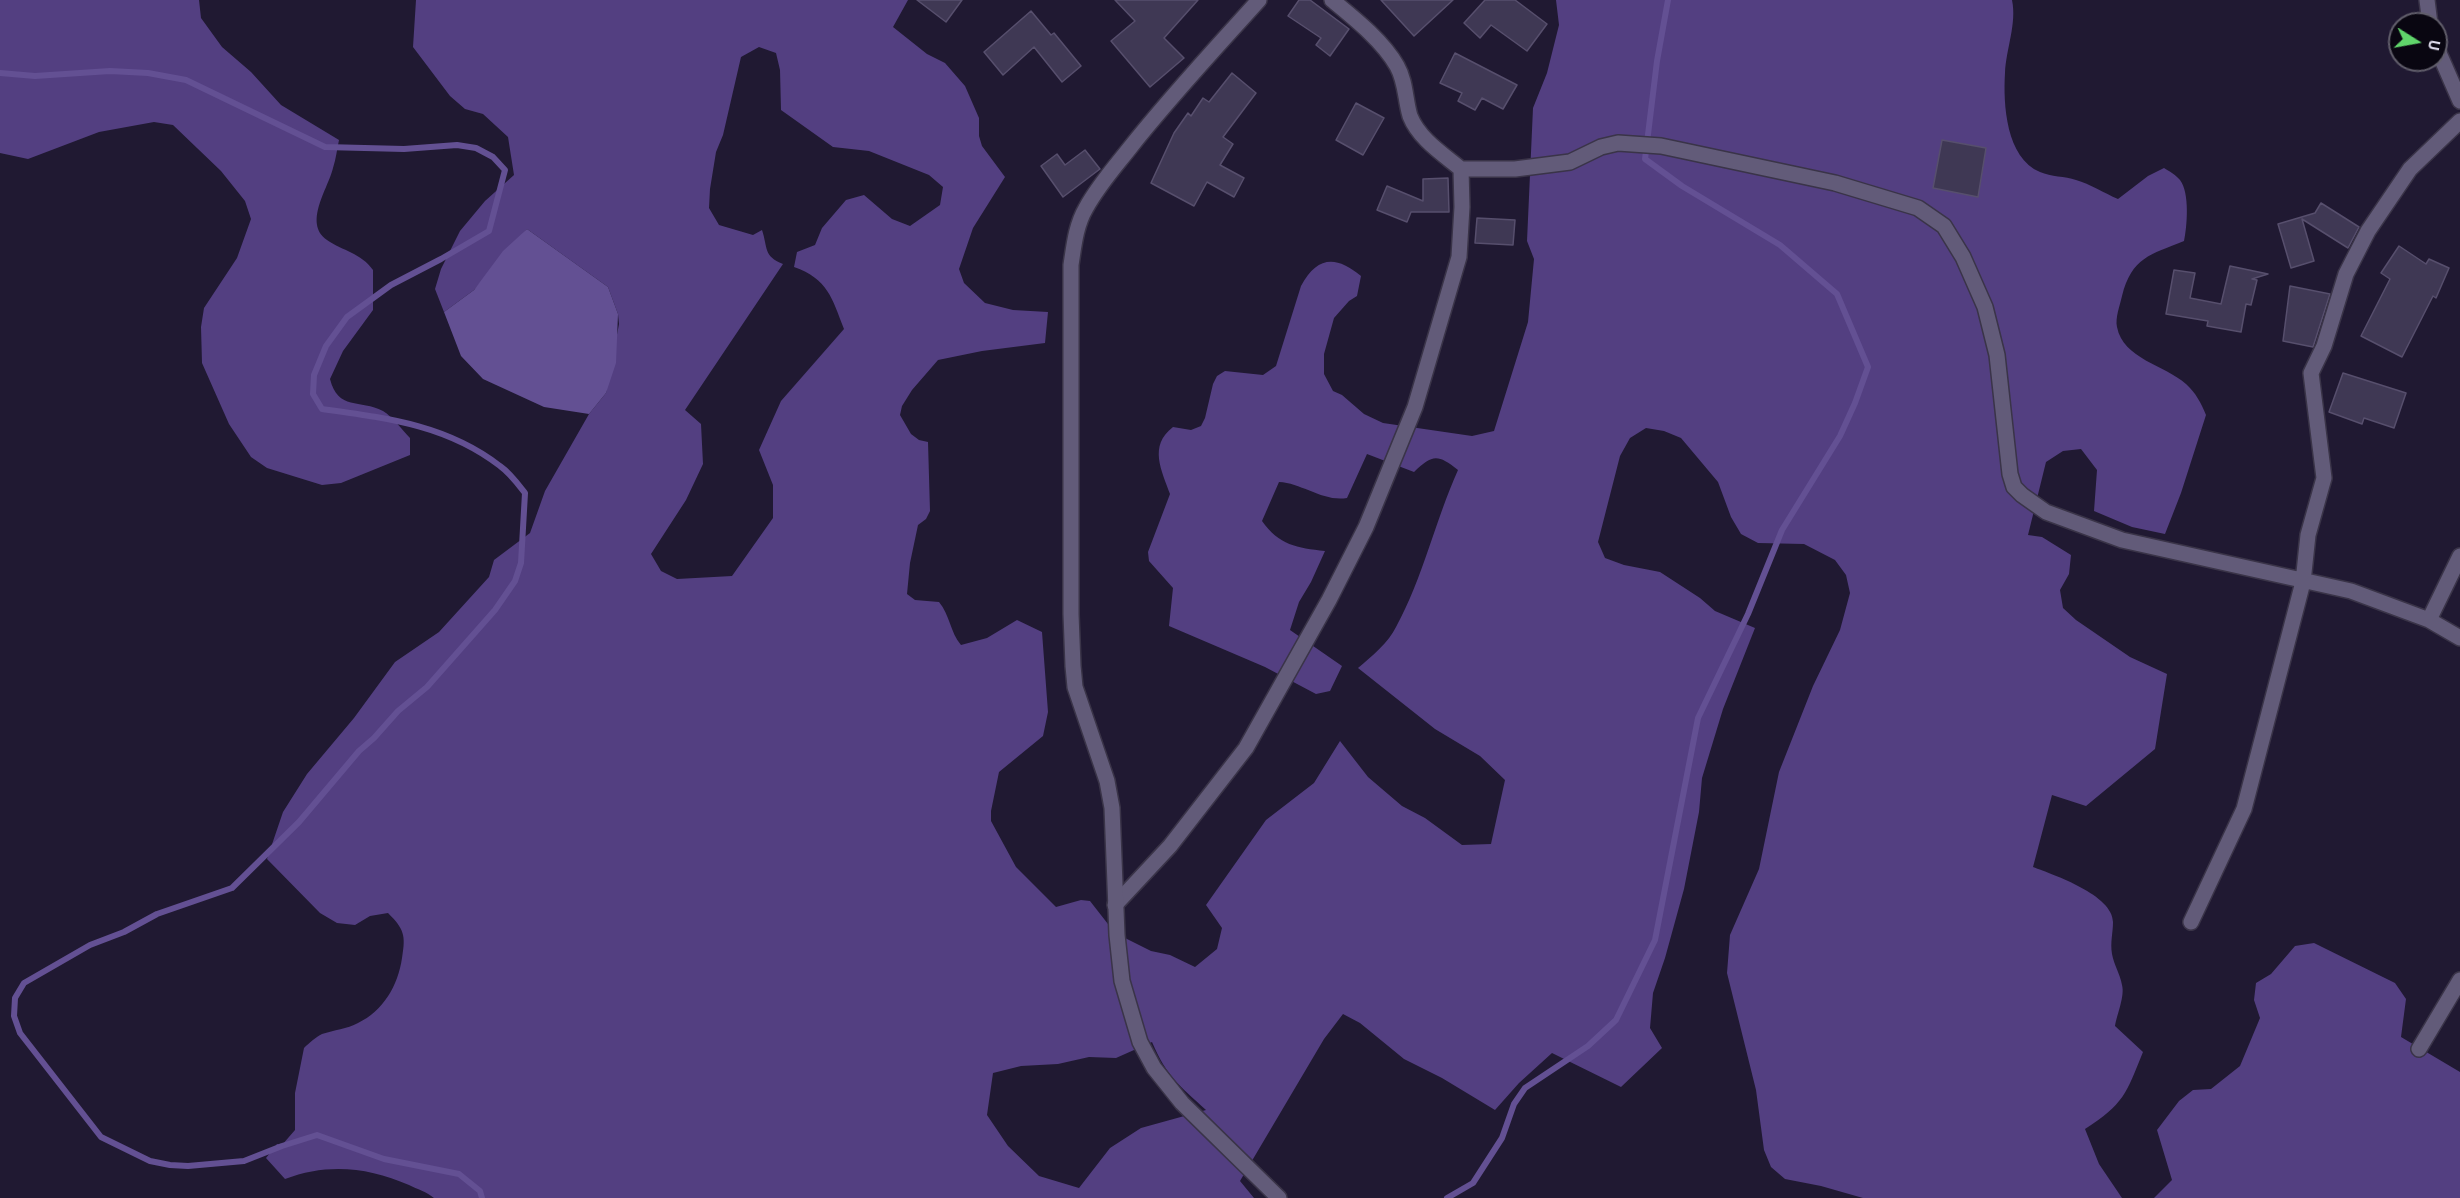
<!DOCTYPE html>
<style>
body{margin:0}
#map{position:relative;width:2460px;height:1198px;overflow:hidden;background:#201932;font-family:"Alegreya Sans",sans-serif}
canvas{display:block}
.north{position:absolute;left:2388px;top:12px;width:60px;height:60px;box-sizing:border-box;background:#090611;border:2px solid #605d6a;border-radius:50%;rotate:101deg;font-size:16px;font-weight:700;line-height:24px;text-align:center;color:#e2dff0}
.north::after{content:'';display:block;margin:auto;width:21px;height:27px;background:#60d56b;clip-path:polygon(50% 0,100% 100%,50% 72%,0 100%)}
</style>
<div id="map">
<canvas width="2460" height="1198"></canvas>
<div class="north">U</div>
</div>
<script>
const context = document.querySelector('canvas').getContext('2d');
context.lineJoin = 'round';
function paint(path, color) { context.fillStyle = color; context.fill(path, 'evenodd'); }
function strokePath(path, color, width, dash) { context.strokeStyle = color; context.lineWidth = width; context.lineCap = dash ? 'butt' : 'round'; context.setLineDash(dash || []); context.stroke(path); }
const forest = new Path2D(`
 M0,0H199L201,18L222,47L251,72L281,105L339,140C337,149 336,159 333,168C328,189 303,223 327,240C343,251 361,253 373,270V310L343,351L330,379C338,411 360,399 383,411C393,417 402,430 410,438V455L341,483L322,485L267,468L251,457L229,424L202,363L201,327L204,308L237,258L251,219L245,201L221,171L173,125L154,122L99,132L28,159L0,153Z
 M416,0H908L893,27L927,54L945,63L965,86L979,118V136L982,146L1005,177L973,228L959,269L964,283L985,303L1013,310L1048,312L1045,343L982,351L938,360L912,390L902,406L900,415L911,434L919,440L928,442L930,511L926,519L918,525L910,563L907,594L915,600L939,602C950,615 950,632 961,645L987,638L1017,620L1042,632L1048,712L1043,736L999,772L991,811V821L1016,867L1056,907L1081,900L1090,901L1115,933L1151,951L1170,955L1195,967L1217,949L1222,928L1206,905L1266,820L1314,783L1340,741L1368,777L1402,806L1425,818L1462,845L1491,844L1505,780L1480,756L1435,729L1358,668C1371,657 1389,642 1396,627C1423,578 1435,521 1458,470C1437,453 1432,455 1414,472L1367,454L1347,498C1323,502 1302,483 1279,482L1262,521C1279,545 1297,548 1325,551L1311,582L1299,602L1290,630L1342,666L1330,691L1316,694L1265,667L1169,626L1173,588L1149,561L1148,552L1170,494C1162,471 1148,446 1173,427L1191,430L1201,426L1205,418L1213,384L1217,376L1225,371L1263,375L1276,366L1301,286C1317,256 1336,255 1361,276L1357,296L1349,301L1334,318L1324,354V374L1333,391L1342,395L1364,414L1383,423L1472,436L1494,431L1528,322L1534,259L1527,241L1533,108L1547,73L1559,25L1556,0H2012C2017,24 2006,49 2005,73C2003,104 2006,158 2040,172C2051,177 2065,176 2076,180C2090,184 2104,193 2118,199L2148,176L2164,168C2169,171 2176,175 2180,180C2190,193 2187,227 2184,241C2150,255 2132,257 2122,296C2120,305 2115,318 2117,327C2123,359 2165,365 2186,384C2196,393 2201,403 2206,415L2181,493L2165,534L2132,527L2094,511L2097,470L2081,449L2063,451L2046,462L2028,535L2042,537L2071,555L2069,574L2060,590L2063,608L2076,620L2130,657L2167,674L2155,749L2086,806L2052,795L2033,867C2054,875 2113,895 2113,922C2113,933 2110,942 2112,954C2114,965 2120,974 2122,985C2125,996 2117,1014 2115,1026L2143,1052C2126,1094 2124,1104 2085,1129L2099,1164L2122,1198H1863L1821,1186L1785,1179L1771,1167L1764,1150L1756,1090L1727,973L1730,935L1759,869L1779,772L1813,686L1840,630L1850,593L1846,575L1835,560L1804,544L1758,543L1741,534L1731,517L1718,482L1681,438L1664,431L1646,428L1630,438L1620,456L1598,542L1605,558L1624,565L1660,572L1700,598L1715,611L1755,628L1723,709L1702,778L1699,812L1684,889L1665,958L1653,993L1650,1028L1662,1048L1621,1087L1552,1053L1519,1083L1495,1110L1442,1078L1404,1059L1360,1023L1343,1014L1324,1039L1240,1181L1254,1198H434C427,1192 417,1189 409,1185C368,1167 327,1163 285,1179L266,1158L277,1144L282,1145L295,1130V1093L304,1048C309,1043 316,1037 322,1034C334,1030 347,1029 358,1023C383,1011 398,986 402,958C406,935 404,929 388,913L370,916L355,925L337,923L320,913L267,859L283,812L307,774L354,718L395,662L439,632L489,577L494,560L530,533L545,491L589,414L606,393L619,324L618,314L608,287L527,229L474,290L444,312L435,289L441,269L460,231L485,201L514,175L508,137L483,114L465,109L450,96L413,47ZM759,47L776,53L780,70L781,110L833,147L869,151L929,175L943,187L940,205L910,226L892,219L864,195L846,200L822,228L815,245L797,252L794,267C828,279 832,298 844,329L781,401L759,450L773,485V518L732,576L677,579L661,571L651,554L686,500L703,464L701,424L685,410L783,264C763,256 768,248 762,230L753,235L719,225L709,208L710,189L716,152L723,135L741,57ZM1152,1042C1167,1077 1179,1085 1206,1110L1141,1128L1110,1148L1079,1188L1039,1176L1008,1146L987,1115L993,1073L1021,1066L1058,1064L1089,1057L1116,1058Z
 M2314,943L2395,983L2406,999L2401,1037L2460,1072V1198H2154L2172,1180L2157,1130L2179,1101L2193,1090L2211,1089L2240,1066L2260,1018L2254,1000L2256,983L2271,974L2295,946Z`);
const water = new Path2D(`
 M527,229L608,287L618,314L616,363L606,393L589,414L544,407L483,379L461,356L444,312L474,290L503,251Z`);
const stream = new Path2D(`
 M0,73L35,76L110,71L148,73L186,80L325,147L404,149L457,145L476,148L493,157L505,170L489,231L441,259L391,285L347,317L326,346L314,375L313,394L322,409C387,418 447,425 500,466C510,473 518,484 525,493L521,563L515,581L495,610L427,687L398,711L374,738L359,751L299,822L232,888L157,914L124,932L90,945L24,983L15,998L14,1016L20,1033L101,1137L150,1161L170,1165L188,1166L244,1161L282,1146L317,1135L384,1159L459,1174L480,1191L482,1198
 M1447,1198L1473,1183L1502,1138L1514,1104L1525,1088L1588,1046L1616,1020L1655,940L1698,718L1748,614L1782,530L1840,436L1855,403L1868,367L1837,294L1780,245L1682,186L1645,159L1657,61L1668,0`);
const building = new Path2D(`
 M917,0H962L946,22Z
 M1115,0H1198L1164,38L1184,58L1150,87L1111,41L1135,21Z
 M1299,0H1310L1349,29L1330,56L1316,45L1321,38L1288,16Z
 M1381,0H1453L1414,36Z
 M1485,0H1515L1547,24L1527,51L1491,25L1480,38L1464,23Z
 M1031,11L1051,35L1054,33L1081,66L1062,82L1034,47L1003,75L984,52Z
 M1455,53L1517,85L1503,109L1482,98L1475,110L1458,101L1462,93L1440,83Z
 M1232,73L1256,93L1223,137L1233,144L1220,165L1244,178L1234,197L1207,182L1194,206L1151,183L1174,133L1188,113L1191,116L1203,98L1209,102Z
 M1356,103L1384,118L1363,155L1336,140Z
 M1942,140L1986,148L1978,197L1933,188Z
 M1085,150L1100,169L1063,197L1041,166L1057,154L1065,165Z
 M1448,178L1449,212H1411L1407,222L1377,210L1387,186L1423,201V179Z
 M2321,203L2359,227L2348,248L2302,219L2314,261L2291,268L2278,224L2315,213Z
 M1477,218L1515,220L1513,245L1475,243Z
 M2399,246L2426,264L2429,259L2449,268L2436,298L2433,296L2402,357L2361,336L2390,279L2381,273Z
 M2230,266L2268,274L2252,279L2257,280L2251,305L2246,304L2241,332L2207,326L2208,321L2166,314L2174,270L2195,273L2190,298L2221,304Z
 M2290,286L2330,294L2313,347L2283,341Z
 M2343,373L2406,393L2394,428L2364,418L2362,424L2329,412Z`);
const street = new Path2D(`
 M2427,0L2430,24
 M2436,46L2460,101
 M1461,169H1515L1570,162L1601,147L1618,143L1661,146L1835,183L1918,208L1944,226L1963,257L1985,307L1997,355L2010,474L2014,487L2022,495L2046,512L2122,540L2351,591L2429,620L2460,638
 M2429,620L2460,556
 M1115,905L1170,846L1246,748L1329,600L1366,527L1415,407L1459,257L1462,207L1461,169C1443,154 1419,139 1410,116C1405,99 1406,82 1397,66C1383,41 1354,18 1332,0
 M2191,922L2244,809L2303,582L2308,535L2324,478L2311,373L2324,346L2346,274L2368,231L2410,169L2460,121
 M2419,1049L2460,980`);
const secondary = new Path2D(`
 M1259,0C1215,49 1170,97 1129,149C1114,168 1098,186 1086,208C1076,225 1074,245 1071,265V614L1073,666L1075,687L1107,781L1112,808L1117,935L1122,981L1140,1042L1154,1068L1182,1103L1279,1198`);
paint(forest, '#533f81');
paint(water, '#635093');
strokePath(stream, '#635093', 6);
paint(building, '#3f3854');
strokePath(building, '#574f6d', 1.5);
strokePath(street, '#3a3448', 18);
strokePath(secondary, '#3a3448', 18);
strokePath(street, '#625b79', 15);
strokePath(secondary, '#625b79', 15);
</script>
